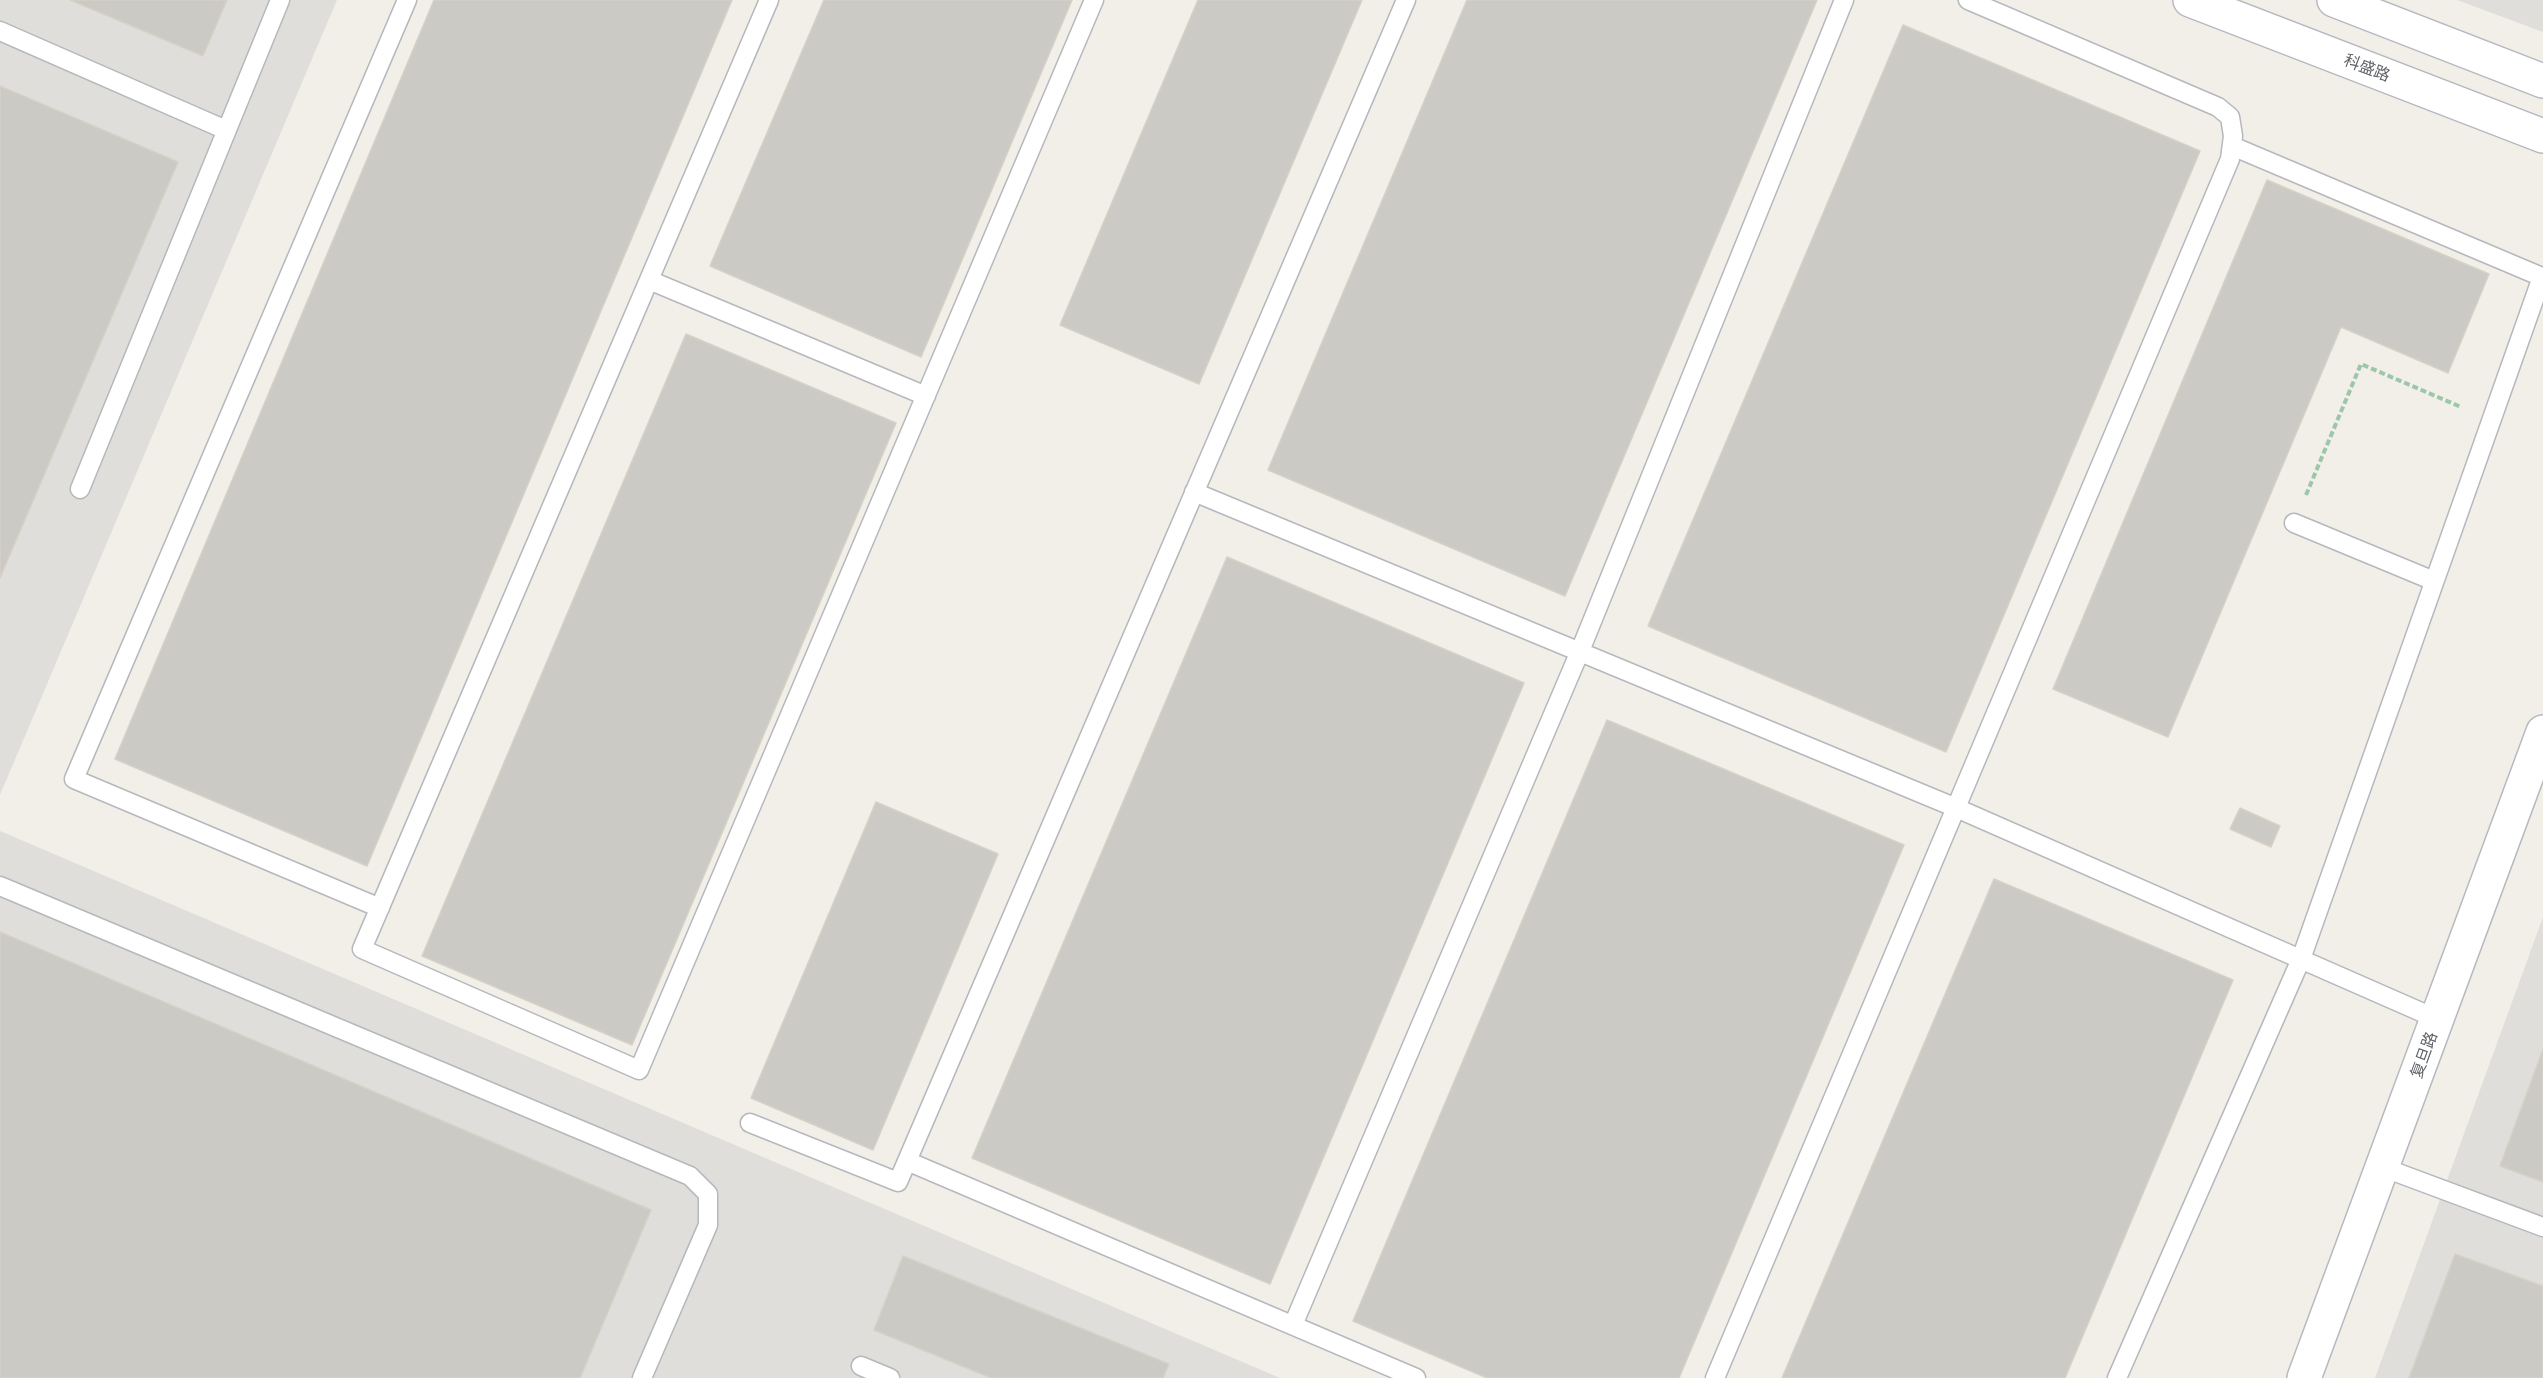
<!DOCTYPE html>
<meta charset="utf-8">
<style>
body{margin:0}
canvas{display:block;background:#f1efe8}
</style>
<canvas width="2543" height="1378"></canvas>
<script>
const context = document.querySelector('canvas').getContext('2d');
context.lineJoin = 'round';
function paint(path, color) { context.fillStyle = color; context.fill(path, 'evenodd'); }
function strokePath(path, color, width, dash) { context.strokeStyle = color; context.lineWidth = width; context.lineCap = dash ? 'butt' : 'round'; context.setLineDash(dash || []); context.stroke(path); }
function drawText(font, color, halo, rows, align = 'center') {
  context.font = font + ' "Exo 2","Noto Sans SC",sans-serif'; context.lineWidth = 4.5; context.setLineDash([]); context.textBaseline = 'middle'; context.strokeStyle = halo; context.fillStyle = color; for (const [text, x, y, turn = 0] of rows) {
    context.save(); context.translate(x, y); context.rotate((+turn || 0) * Math.PI / 180); context.textAlign = isNaN(turn) ? turn : align; if (halo) context.strokeText(text, 0, 0); context.fillText(text, 0, 0); context.restore();
  }
}
const industrial = new Path2D(`
 M0,0H337L0,795Z
 M2457,0H2543V32Z
 M0,831L873,1204L1280,1378H0Z
 M2543,917V1378H2375Z`);
const building = new Path2D(`
 M70,0H227L203,56Z
 M434,0H732L367,866L115,759Z
 M824,0H1072L921,357L710,266Z
 M1198,0H1362L1199,384L1060,325Z
 M1467,0H1817L1565,596L1268,470Z
 M1903,25L2200,151L1946,752L1648,626Z
 M0,86L178,162L0,578Z
 M2267,180L2489,274L2448,373L2341,327L2168,737L2053,689Z
 M686,334L896,423L632,1045L422,956Z
 M1227,557L1524,683L1270,1284L972,1158Z
 M1607,720L1904,845L1679,1378H1487L1353,1321Z
 M876,802L998,854L873,1150L751,1098Z
 M2240,808L2280,826L2271,847L2230,829Z
 M1994,879L2233,980L2065,1378H1782Z
 M0,932L651,1210L580,1378H0Z
 M2543,1049V1182L2500,1166Z
 M2455,1254L2543,1286V1378H2409Z
 M903,1256L1169,1364L1163,1378H991L874,1330Z`);
const path = new Path2D(`
 M2306,495L2361,364L2461,407`);
const lane = new Path2D(`
 M769,0L362,949L639,1070L1094,0
 M0,31L226,130
 M649,280L926,396
 M80,489L280,0
 M1194,492L1954,807L2437,1019
 M2294,523L2434,581
 M0,886L690,1176L708,1194V1225L642,1378
 M380,908L74,779L407,0
 M750,1123L898,1182L1406,0
 M907,1161L1416,1378
 M2382,1167L2543,1227
 M1293,1325L1580,651L1844,0
 M861,1366L890,1378
 M1715,1378L2230,159L2233,136L2230,117L2218,107L1968,0
 M2117,1378L2301,959L2542,277L2232,146`);
const secondary = new Path2D(`
 M2190,0L2543,136
 M2334,0L2543,81
 M2304,1378L2543,732`);
const streetNames = [
 ["科盛路",2367,68,21],
 ["复旦路",2424,1055,-70]
];
paint(industrial, '#e0deda');
paint(building, '#cccac5');
strokePath(building, '#d6d1c6', 1.5);
strokePath(lane, '#b5b8bc', 21);
strokePath(secondary, '#b6babf', 36);
strokePath(path, '#9cc7a9', 4, [6, 3]);
strokePath(lane, '#fff', 18);
strokePath(secondary, '#fff', 33);
drawText('16px', '#5f6368', '#fff', streetNames);
</script>
